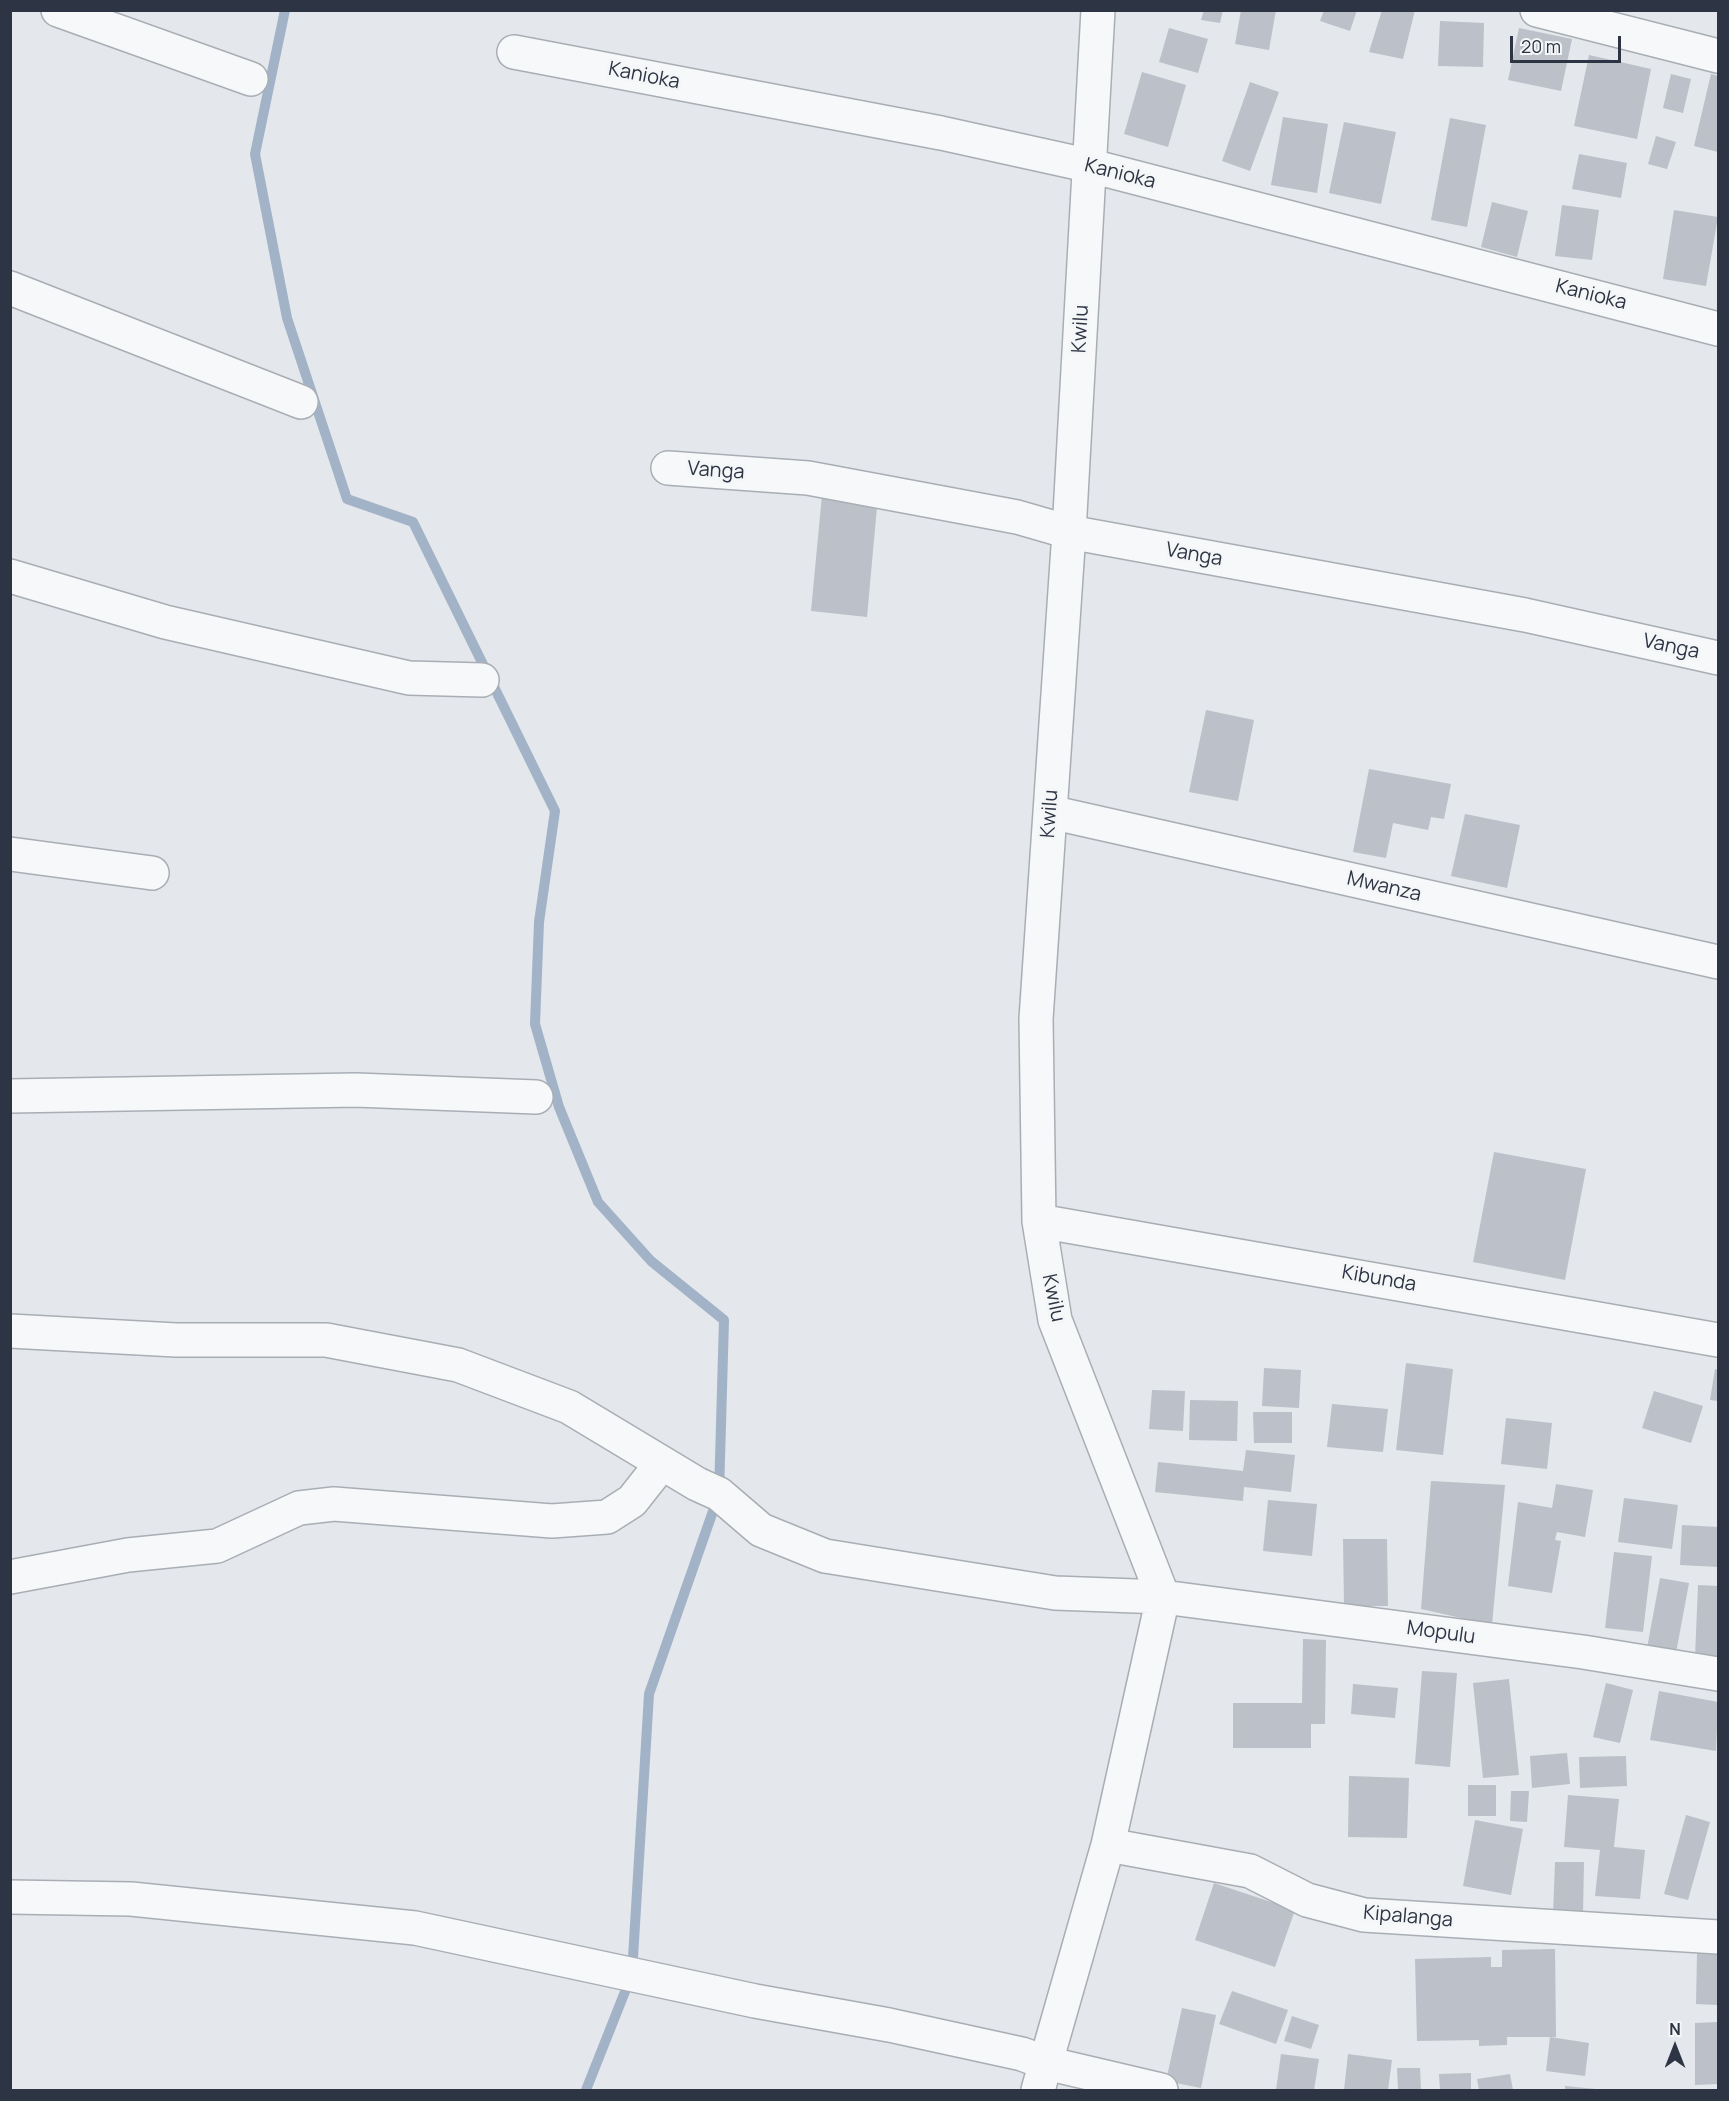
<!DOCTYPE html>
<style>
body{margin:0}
#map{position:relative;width:1729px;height:2101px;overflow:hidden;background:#e4e7eb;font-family:Manrope,sans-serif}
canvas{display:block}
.frame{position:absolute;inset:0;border:12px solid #2d3443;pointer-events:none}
.north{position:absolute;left:1645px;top:2017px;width:60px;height:60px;-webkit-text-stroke:4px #f4f6f8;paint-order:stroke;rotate:0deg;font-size:16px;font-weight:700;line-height:24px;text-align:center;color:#2d3443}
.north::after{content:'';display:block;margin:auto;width:21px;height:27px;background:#2d3443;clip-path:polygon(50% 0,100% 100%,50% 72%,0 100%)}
.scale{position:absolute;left:1510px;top:36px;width:111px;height:27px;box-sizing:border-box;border:3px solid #2d3443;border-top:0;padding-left:8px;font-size:18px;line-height:21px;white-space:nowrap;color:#2d3443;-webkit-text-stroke:4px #f4f6f8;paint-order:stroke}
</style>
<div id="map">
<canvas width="1729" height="2101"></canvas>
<div class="frame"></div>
<div class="north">N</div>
<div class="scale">20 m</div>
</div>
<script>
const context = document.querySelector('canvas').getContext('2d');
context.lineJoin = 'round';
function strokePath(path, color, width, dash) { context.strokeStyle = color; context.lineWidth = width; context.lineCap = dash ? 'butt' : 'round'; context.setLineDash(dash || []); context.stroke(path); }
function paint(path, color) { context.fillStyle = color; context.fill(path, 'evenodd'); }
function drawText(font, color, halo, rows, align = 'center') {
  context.font = font + ' Manrope,sans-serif'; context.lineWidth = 6; context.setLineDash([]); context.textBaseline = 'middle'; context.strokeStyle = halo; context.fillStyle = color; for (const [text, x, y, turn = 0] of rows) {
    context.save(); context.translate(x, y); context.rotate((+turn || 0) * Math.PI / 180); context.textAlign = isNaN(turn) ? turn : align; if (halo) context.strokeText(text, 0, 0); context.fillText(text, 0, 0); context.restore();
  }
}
const stream = new Path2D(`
 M285,10L255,154L287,318L347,499L413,522L555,811L539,922L535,1024L559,1107L598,1202L651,1261L724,1320L719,1494L649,1694L632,1974L586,2090`);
const building = new Path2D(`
 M1204,10H1223L1220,23L1201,20Z
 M1241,10H1276L1269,50L1235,44Z
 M1324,10H1357L1350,31L1320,21Z
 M1382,10H1415L1403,59L1369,52Z
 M1440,21L1484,23L1483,67L1438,66Z
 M1169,28L1208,39L1198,73L1159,62Z
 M1519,28L1572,39L1561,91L1508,80Z
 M1589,55L1651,69L1637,139L1574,126Z
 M1142,72L1186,85L1168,147L1124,134Z
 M1671,74L1691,79L1683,113L1663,108Z
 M1711,74L1718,76V152L1694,146Z
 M1250,82L1279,92L1250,171L1222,161Z
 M1283,117L1328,124L1317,193L1271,185Z
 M1450,118L1486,125L1467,227L1431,220Z
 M1344,122L1396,132L1381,204L1329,193Z
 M1656,136L1676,142L1667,169L1648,164Z
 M1579,154L1627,163L1621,198L1572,189Z
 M1492,202L1528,211L1517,257L1481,247Z
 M1562,205L1599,210L1592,260L1555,256Z
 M1674,210L1718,217L1706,286L1663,279Z
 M822,495L877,507L867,617L811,611Z
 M1206,710L1254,720L1238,801L1189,792Z
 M1369,769L1451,784L1444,819L1431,817L1428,830L1393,823L1386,858L1353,852Z
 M1465,814L1520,825L1507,888L1451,876Z
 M1494,1152L1586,1169L1565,1280L1473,1262Z
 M1406,1363L1453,1369L1443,1455L1396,1450Z
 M1264,1368L1301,1370L1299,1408L1262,1406Z
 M1715,1369L1718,1370V1401L1710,1400Z
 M1152,1390L1185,1391L1183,1431L1149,1429Z
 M1654,1391L1703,1406L1691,1443L1642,1428Z
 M1190,1400L1238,1401L1237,1441L1189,1440Z
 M1332,1404L1388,1409L1383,1452L1327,1447Z
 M1253,1412H1292V1443H1254Z
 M1506,1418L1552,1423L1547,1469L1501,1464Z
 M1246,1450L1295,1455L1291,1492L1244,1487L1243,1501L1155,1492L1158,1462L1243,1471Z
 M1431,1481L1505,1485L1492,1625L1421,1609Z
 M1556,1484L1593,1490L1585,1537L1557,1532L1555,1540L1561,1541L1552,1593L1508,1586L1518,1502L1552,1508Z
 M1624,1498L1678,1505L1672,1549L1618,1542Z
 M1268,1500L1317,1504L1312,1556L1263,1551Z
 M1682,1525L1718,1527V1567L1680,1565Z
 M1343,1539H1387L1388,1606H1344Z
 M1614,1552L1652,1556L1643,1632L1605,1628Z
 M1660,1578L1689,1583L1676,1653L1647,1648Z
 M1698,1585L1718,1586V1658L1695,1657Z
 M1303,1639L1326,1640L1325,1724H1311V1748H1233V1703H1302Z
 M1422,1671L1457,1673L1450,1767L1415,1764Z
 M1509,1679L1519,1775L1483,1778L1473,1683Z
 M1606,1683L1633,1690L1620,1743L1593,1737Z
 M1353,1684L1398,1688L1395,1718L1351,1714Z
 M1659,1691L1718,1702L1716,1751L1650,1740Z
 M1567,1753L1570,1784L1532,1788L1530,1756Z
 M1626,1756L1627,1786L1580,1788L1579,1757Z
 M1349,1776L1409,1778L1407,1838L1348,1837Z
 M1468,1785H1496V1816H1468Z
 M1511,1791H1529L1527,1822L1510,1821Z
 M1568,1795L1619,1799L1614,1847L1645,1850L1640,1899L1595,1896L1600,1850L1564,1847Z
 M1686,1815L1710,1822L1688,1900L1664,1894Z
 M1475,1820L1523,1829L1511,1895L1463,1886Z
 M1555,1862H1584L1583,1915H1553Z
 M1214,1883L1295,1910L1275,1967L1195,1940Z
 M1555,1949L1556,2037H1507V2045L1479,2046V2040L1417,2041L1415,1959L1491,1957V1967H1502V1950Z
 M1697,1952H1718V2005L1696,2004Z
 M1232,1991L1288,2010L1276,2044L1219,2024Z
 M1182,2008L1216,2015L1201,2088L1166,2081Z
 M1292,2016L1319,2025L1311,2049L1284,2041Z
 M1718,2022V2084L1695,2085V2023Z
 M1550,2037L1589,2043L1585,2076L1546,2071Z
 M1281,2054L1319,2059L1314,2090H1276Z
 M1348,2054L1392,2060L1388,2090H1344Z
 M1397,2068H1420L1421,2090H1398Z
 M1471,2073V2090H1440L1439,2074Z
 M1510,2074L1513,2090H1479L1477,2079Z
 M1565,2086L1596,2089V2090H1565Z`);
const minor = new Path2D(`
 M58,10L251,79
 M1098,10L1069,532L1036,1019L1039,1221L1055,1320L1163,1597
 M1537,10L1718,56
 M514,52L941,133L1091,166L1718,329
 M10,288L301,402
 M668,468L808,478L1017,517L1069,532L1525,615L1718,658
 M10,576L165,622L409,678L482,680
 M1050,812L1718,962
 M10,854L152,873
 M10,1096L356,1090L536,1097
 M1039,1221L1718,1340
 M10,1331L176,1340H326L458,1365L569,1407L697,1484L719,1494L761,1530L825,1556L1055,1593L1163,1597L1583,1652L1718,1674
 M10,1577L128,1555L217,1546L299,1508L334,1504L552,1521L607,1517L632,1501L662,1463
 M1108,1845L1250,1871L1307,1900L1364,1915L1718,1937
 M10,1897L131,1899L415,1928L755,2001L889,2025L1022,2054L1046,2063L1161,2090
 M1038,2090L1108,1845L1163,1597`);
const streetNames = [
 ["Kanioka",644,76,11],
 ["Kanioka",1120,174,14],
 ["Kanioka",1591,295,14],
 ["Kwilu",1081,329,-87],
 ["Vanga",716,471,4],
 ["Vanga",1194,555,10],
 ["Vanga",1671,647,12],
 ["Kwilu",1050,814,-86],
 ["Mwanza",1384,887,13],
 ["Kibunda",1379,1279,10],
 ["Kwilu",1053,1298,78],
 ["Mopulu",1441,1633,8],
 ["Kipalanga",1408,1917,5]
];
strokePath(stream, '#a2b3c8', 10);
paint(building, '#bcc0c8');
strokePath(minor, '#a9aeb5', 36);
strokePath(minor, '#f7f8fa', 33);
drawText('20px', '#2d3443', '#f4f6f8', streetNames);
</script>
